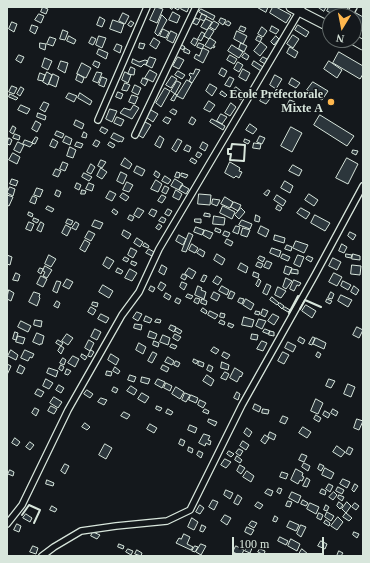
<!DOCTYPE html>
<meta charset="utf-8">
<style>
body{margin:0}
#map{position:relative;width:370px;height:563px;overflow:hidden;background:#14181c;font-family:Georgia,serif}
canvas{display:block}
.frame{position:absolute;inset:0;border:8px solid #d8e6dc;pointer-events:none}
.north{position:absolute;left:322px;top:8px;width:40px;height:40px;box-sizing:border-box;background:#14181c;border:1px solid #626a69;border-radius:50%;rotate:190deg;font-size:11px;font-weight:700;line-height:16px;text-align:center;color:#d8e6dc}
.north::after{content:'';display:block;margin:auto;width:14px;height:18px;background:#ffb74d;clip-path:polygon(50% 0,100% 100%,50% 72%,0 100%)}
.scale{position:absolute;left:232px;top:537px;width:92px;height:18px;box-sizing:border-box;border:2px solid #d8e6dc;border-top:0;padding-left:5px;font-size:12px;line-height:14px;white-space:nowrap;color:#d8e6dc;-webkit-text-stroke:3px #14181c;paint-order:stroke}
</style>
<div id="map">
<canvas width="370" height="563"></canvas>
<div class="frame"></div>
<div class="north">N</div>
<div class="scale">100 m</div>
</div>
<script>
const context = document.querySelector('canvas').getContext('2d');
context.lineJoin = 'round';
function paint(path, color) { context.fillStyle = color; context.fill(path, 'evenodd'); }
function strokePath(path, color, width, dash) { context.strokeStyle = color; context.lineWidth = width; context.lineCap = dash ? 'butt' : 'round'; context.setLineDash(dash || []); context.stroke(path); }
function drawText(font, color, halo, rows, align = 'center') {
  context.font = font + ' Georgia,serif'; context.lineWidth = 3; context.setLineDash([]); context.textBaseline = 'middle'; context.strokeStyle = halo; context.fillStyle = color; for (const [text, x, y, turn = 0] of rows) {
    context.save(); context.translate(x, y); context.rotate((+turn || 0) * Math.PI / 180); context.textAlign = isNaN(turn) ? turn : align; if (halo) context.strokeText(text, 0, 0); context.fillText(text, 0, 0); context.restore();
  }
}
const building = new Path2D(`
 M43,7L48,9L46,14L41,12Z
 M156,7L163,9L157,23L150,20Z
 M169,7H180L178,10L173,7L172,9Z
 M182,7H189L187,12L181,9Z
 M257,7H268L266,12Z
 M273,7H276L291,15L286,23L270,13Z
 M318,7H326L324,11Z
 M329,7H346L348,8L343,16H336L327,11Z
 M201,9L215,16L213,20L199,12Z
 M173,12L180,16L177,23L169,20Z
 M123,13L129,16L125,24L119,21Z
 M356,13L363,17L362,31L354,26V16Z
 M39,14L44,16L41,23L35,20Z
 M202,14L207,16L204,21L200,19Z
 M162,15L167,20L158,36L155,33Z
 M100,17L105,20L102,27L97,25Z
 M196,18L200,20L197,25L193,23Z
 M221,18L226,20L223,25L219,22Z
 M206,19L212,22L207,30L201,27Z
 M113,20L124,24L121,33L110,29Z
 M131,21L134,23L131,27L128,25Z
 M214,21L219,24L215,30L210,27Z
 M228,21L231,23L229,26L225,24Z
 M12,22L17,24L14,32L9,29Z
 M32,25L38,27L35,34L30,31Z
 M298,25L309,32L306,37L295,30Z
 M241,26L246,28L244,32L239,30Z
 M272,26L279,30L276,34L270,31Z
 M262,27L267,31L263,37L258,34Z
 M209,28L214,31L209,39L204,36Z
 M163,29L169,32L166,38L160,36Z
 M63,30L68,32L65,40L60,39Z
 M171,31L177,34L173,43L167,40Z
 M237,31L247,36L243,44L234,39Z
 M202,32L205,34L201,41L198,39Z
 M293,35L299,39L293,48L287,44Z
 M69,36L76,40L74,44L67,41Z
 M99,36L106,38L102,48L96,45Z
 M258,36L262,38L260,42L256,40Z
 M276,36L279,39L274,45L271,42Z
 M50,37L56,39L53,46L47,44Z
 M92,37L96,39L93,45L89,43Z
 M154,38L160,42L156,49L150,45Z
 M194,38L198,40L195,46L191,43Z
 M210,38L216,42L213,46H215L214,48L212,47L211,49L205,46Z
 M331,40H337L334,44L330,42Z
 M261,42L267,47L260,56L254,51Z
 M40,43L46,44L45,50L40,48Z
 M140,43L145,44L143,49L139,48Z
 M199,43L204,45L202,49L197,47Z
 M241,43L247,46L244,52L239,49Z
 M117,44L122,46L120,53L114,50Z
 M182,45L185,47L183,50L180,48Z
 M232,45L243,52L239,58L228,51Z
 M290,47L298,52L295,58L287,53Z
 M185,48L190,51L189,54L184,52Z
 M203,48L209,51L203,63L194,58L196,54L199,56Z
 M99,49L108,53L106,59L97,54Z
 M339,52L363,66V74L360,79L333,63Z
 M245,53L249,56L247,60L242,57Z
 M19,55L24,57L21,63L16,60Z
 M230,55L237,59L234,64L227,60Z
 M150,57L156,59L152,68L146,65Z
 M178,57L184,60L179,69L173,66Z
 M263,57L267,59L265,64L260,61Z
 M45,58L52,61L48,70L42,67Z
 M133,59L139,62L145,60L148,61L146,65L144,64L141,67L132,63Z
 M61,61L68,63L65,73L58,69Z
 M95,61L100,63L98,68L93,65Z
 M254,61L263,67L261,71L252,65Z
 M329,61L342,70L337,78L324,69Z
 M238,62L243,65L239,72L234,69Z
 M82,63L91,68L86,78L77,74Z
 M131,67L135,69L134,75L128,74Z
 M222,68L227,71L224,77L219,74Z
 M196,69L200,70L192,83L189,81L191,77L189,75L190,73L193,74Z
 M243,69L250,73L246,81L239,77Z
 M150,70L157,74L153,82L145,78Z
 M178,71L185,75L182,79L175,75Z
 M47,72L52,75L48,85L43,82Z
 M97,72L102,73L98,83L93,81Z
 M125,72L131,75L128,83L122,80Z
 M40,73L45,75L43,81L38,80Z
 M53,74L59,77L56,87L49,84Z
 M78,74L84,78L82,83L76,80Z
 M275,75L282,79L276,89L270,85Z
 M172,76L177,79L171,88L166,85Z
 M102,77L107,79L104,87L99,85Z
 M230,77L234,79L230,87L225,85Z
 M143,78L148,80L145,86L141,83Z
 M292,78L300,83L296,88L289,84Z
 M187,80L192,83L183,99L177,96Z
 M177,81L181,83L175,94L171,91Z
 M313,82L328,91L322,100L307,90Z
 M125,83L130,85L127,91L122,90Z
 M210,84L217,88L212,96L206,91Z
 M135,85L141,88L138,95L132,92Z
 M12,86L17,88L14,94L9,92Z
 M21,87L24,89L20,96L17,94Z
 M236,87L245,94L241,100L231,93Z
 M165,88L170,91L161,107L156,103Z
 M222,91L227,95L225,97L220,94Z
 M118,92L123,94L121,99L116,97Z
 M266,92L272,96L266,104L260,101Z
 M69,93L77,96L74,102L66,98Z
 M80,93L92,101L90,105L78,98Z
 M10,94L18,98L16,100L9,97Z
 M175,94L177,95L174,101L171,100Z
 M132,95L138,97L135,104L129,102Z
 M290,100L295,102L291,109L287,106Z
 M209,101L215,105L210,112L204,109Z
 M44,102L49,104L45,112L40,109Z
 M231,103L236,107L230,116L225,113Z
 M21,105L30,109L27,114L18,110Z
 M134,105L139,108L132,119L120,113L124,108L130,110Z
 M110,109L117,111L112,122L106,119Z
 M173,109L177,111L175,115L170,112Z
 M151,110L158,114L153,122L146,117Z
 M38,113L46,116L45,120L37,117Z
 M221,114L227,117L222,124L217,121Z
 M320,115L354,136L347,146L314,125Z
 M117,117L124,120L121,126L114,123Z
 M166,117L171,119L168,124L163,121Z
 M192,117L196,120L193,125L189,123Z
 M212,119L225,126L223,130L210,122Z
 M76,120L84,124L82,129L74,125Z
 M36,121L41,124L37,132L32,129Z
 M145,122L151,125L143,138L138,135Z
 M250,124L257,129L253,134L246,130Z
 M13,126L16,128L13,134L10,132Z
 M102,127L108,130L105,134L100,131Z
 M291,127L302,133L292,152L281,146Z
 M57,131L64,134L62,138L55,135Z
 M84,132L87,134L86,138L82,137Z
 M114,133L124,138L122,142L120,141L119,142L111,138Z
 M15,134L20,136L19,140L13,138Z
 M66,136L72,139L70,145L63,142Z
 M160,136L164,139L160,148L155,145Z
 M260,136L265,138L262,144L257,142Z
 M36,137L38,138L35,144L32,143Z
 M9,138L12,140L10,145L7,144Z
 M53,139L58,142L55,148L50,146Z
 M178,139L182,141L176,152L172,149Z
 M245,139L250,141L248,144L244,142Z
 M25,140L33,143L30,147L23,144Z
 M96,140L100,142L97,147L93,145Z
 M18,142L24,145L20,153L14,150Z
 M77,142L83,144L81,148L75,146Z
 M110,142L115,145L113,148L108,145Z
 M203,142L208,145L205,151L200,148Z
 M254,143L261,144L260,149L253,148Z
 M187,145L191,147L189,152L184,150Z
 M70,147L76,150L73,158L67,156Z
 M353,150L358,151L356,155L352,153Z
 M198,152L202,154L199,158L196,156Z
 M13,153L20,157L17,164L9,160Z
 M125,158L132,164L129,169L121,165Z
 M192,158L197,161L195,164L190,161Z
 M347,158L358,164L348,184L336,178Z
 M101,160L106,162L102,168L98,166Z
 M63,162L68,164L65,171L60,169Z
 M230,162L240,168L239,171L242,172L239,178L236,176L234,178L225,173Z
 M91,164L95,167L91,174L87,172Z
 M293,165L302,170L299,176L289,171Z
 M137,166L145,170L142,176L134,172Z
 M101,168L107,172L102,179L97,176Z
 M56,169L61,171L58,177L53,175Z
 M156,171L160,174L158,178L154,175Z
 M121,172L127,175L123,184L117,181Z
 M177,172L180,173L179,178L175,177Z
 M84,173L92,177L89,181L82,177Z
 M182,173L188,175L186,178L181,176Z
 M165,176L171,180L168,184L162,181Z
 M12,179L18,181L16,186L10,184Z
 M175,179L183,184L179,190L171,186Z
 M156,180L162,184L158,192L151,189Z
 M285,181L293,186L290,193L281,188Z
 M127,182L133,185L129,192L123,190Z
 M77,183L81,185L79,190L75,188Z
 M89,183L94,185L92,191L86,189Z
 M182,185L189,189L186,194L179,190Z
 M165,186L169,188L166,194L162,192Z
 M10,187L15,189L13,196L7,193Z
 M37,188L43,190L40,197L34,195Z
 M57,190L61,192L59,197L55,195Z
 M82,190L86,191L85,194H81Z
 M176,190L182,194L179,200L173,197Z
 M268,190L270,191L267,196L264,194Z
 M110,191L116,194L112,201L106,198Z
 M123,193L129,197L126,201L120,197Z
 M199,194L211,195L210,205L198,204Z
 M309,194L318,200L314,206L305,200Z
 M7,195L13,197L9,206L7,205Z
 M162,195L166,197L162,203L158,201Z
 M277,195L286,201L283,206L274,200Z
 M33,196L37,198L35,204L30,202Z
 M225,197L233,202L230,208L221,204Z
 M213,199L220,200L217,206L212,204Z
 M234,202L241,205L238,211L231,207Z
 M278,205L282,208L280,211L276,209Z
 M48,206L54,209L52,212L46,209Z
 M223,206L235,212L232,219L220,213Z
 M138,208L144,211L139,218L134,215Z
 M241,208L245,212L239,219L235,215Z
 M301,208L310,213L306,219L297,213Z
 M114,209L118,212L116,215L112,212Z
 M152,209L157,211L154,217L149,214Z
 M168,209L172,211L169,216L165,214Z
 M29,212L33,214L32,217L28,215Z
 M205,213L210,214V217L204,216Z
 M130,215L134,217L132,221L128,219Z
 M256,215L260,217L259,222L255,221Z
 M315,215L330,223L325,231L311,223Z
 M214,216L225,218L224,225L213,224Z
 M162,217L166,219L164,223L159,221Z
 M34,218L39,220L37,223L33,221Z
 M68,219L73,221L71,225L66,223Z
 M195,219H201V223L195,222Z
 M95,220L103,223L100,229L92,226Z
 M242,220L252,224L250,229L239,225Z
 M29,222L34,224L31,231L26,229Z
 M41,222L44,224L41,232L37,230Z
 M76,222L79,224L76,230L72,228Z
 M159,224L162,226L159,230L156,228Z
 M66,225L71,228L67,236L62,233Z
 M236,226L240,227L238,234L233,232Z
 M261,226L269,230L266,237L258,233Z
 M196,227L204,230L202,235L194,232Z
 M216,228L221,230L220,233L215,231Z
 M243,228L250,230L247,237L241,235Z
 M124,230L131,234L128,239L122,235Z
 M205,230L213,233L210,239L203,235Z
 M89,231L95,234L91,241L85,238Z
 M225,231L230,233L228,237L223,235Z
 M350,232L356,235L353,240L348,236Z
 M189,233L193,235L186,252L182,251Z
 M179,235L186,239L183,245L176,241Z
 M275,235L285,238L284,243L274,240Z
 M137,238L143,242L140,247L134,243Z
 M227,239L233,242L231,246L225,243Z
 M85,240L90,243L85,252L80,249Z
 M296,241L308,245L304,253L293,248Z
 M145,243L149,246L148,248L143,246Z
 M192,244L198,248L195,253L189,250Z
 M342,244L347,247L344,253L339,251Z
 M287,245L292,247L291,251L285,249Z
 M131,248L137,251L133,258L128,255Z
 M272,248L281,251L279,257L270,253Z
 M149,249L154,252L152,256L146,253Z
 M200,249L205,252L203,257L197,253Z
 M217,254L225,259L222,265L214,260Z
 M283,254L290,257L288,261L281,258Z
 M346,254L352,255L351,258L346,257Z
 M353,254L360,256V260L352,259Z
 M7,255L12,257L10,265L7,264Z
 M49,255L56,259L51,267L45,264Z
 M298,255L304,257L300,267L294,264Z
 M260,256L265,258L263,262L258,259Z
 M308,256L313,258L311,262L306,259Z
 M107,257L114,261L109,269L103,265Z
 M125,257L129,259L127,262L123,260Z
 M333,258L341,262L337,270L329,266Z
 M132,261L137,263L135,266L131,264Z
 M267,261L272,263L269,269L264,267Z
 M258,262L263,264L261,268L256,266Z
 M241,263L248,267L246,273L238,269Z
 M162,265L167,268L164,275L159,272Z
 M352,265L361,266L360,275L351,274Z
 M45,266L52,270L47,278L43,276L45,272L43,271Z
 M286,266L292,268L289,275L284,273Z
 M40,268L43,269L41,274L38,272Z
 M118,268L123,271L121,274L116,272Z
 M189,268L196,272L192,279L185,274Z
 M130,269L137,273L132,281L125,278Z
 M292,269L298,270V274L291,273Z
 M254,272L259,274L258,278L253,276Z
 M16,273L20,275L18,281L13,280Z
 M334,273L342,277L337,286L329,282Z
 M183,274L187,276L185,280L181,278Z
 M204,275L207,276L204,282L201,281Z
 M41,276L47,279L43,287L37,284Z
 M217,276L222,279L218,285L213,282Z
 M286,278L292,281L286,289L283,287Z
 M67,279L73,282L69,289L63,286Z
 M259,279L261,281L258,287L256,285Z
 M294,280L301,283L299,286L297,285L294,291L290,289Z
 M57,281L61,282L57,293L53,291Z
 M343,281L351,285L348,290L341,286Z
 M161,282L166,285L162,291L158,288Z
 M182,282L187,284L184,290L180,287Z
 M267,284L271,286L267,295L263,293Z
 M103,285L113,291L109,298L99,292Z
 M151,286L155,288L153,292L149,290Z
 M198,286L202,288L201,290L206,292L204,299L195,295Z
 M222,286L229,290L227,295L219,291Z
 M354,286L359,290L356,295L351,292Z
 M278,287L286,291L281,298L275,295Z
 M9,290L14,293L11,301L7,299Z
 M231,291L235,293L232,299L228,298Z
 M34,292L40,294L39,297L40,298L37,306L29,302Z
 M214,292L220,295L217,301L211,298Z
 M331,292L334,294L332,299L328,298Z
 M166,293L171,296L169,300L164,297Z
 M188,294L193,296L191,299L186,297Z
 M341,295L352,300L348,307L338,301Z
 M272,297L279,303L277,305L270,300Z
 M177,298L181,300L179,304L175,302Z
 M196,298L200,299L198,304L194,302Z
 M240,298L244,299L242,304L238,302Z
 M202,299L207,301L206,305L201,303Z
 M246,299L254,304L251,310L243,305Z
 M327,299L332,301L330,304L326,302Z
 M57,301L60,303L58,308L54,306Z
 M93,302L98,303L97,307L92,305Z
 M280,303L284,306L282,309L278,305Z
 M306,305L316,311L312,318L302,311Z
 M91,307L96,310L93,315L88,312Z
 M285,307L290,310L288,312L283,309Z
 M203,308L207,311L206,314L201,311Z
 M263,309L268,311L265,317L261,315Z
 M210,311L218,315L215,319L208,315Z
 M256,311L260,312L259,315L255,314Z
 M137,312L142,314L138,321L133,318Z
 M221,313L225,314L224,318L220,317Z
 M101,314L109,318L106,323L98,319Z
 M273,314L279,317L274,325L268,321Z
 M146,316L152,319L150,323L144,321Z
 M244,317L254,320L252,327L242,325Z
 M157,319L161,320L160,323L155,322Z
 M259,319L266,321L262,329L256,326Z
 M35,320L42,321L41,327L34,325Z
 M221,320L225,322L224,325L219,323Z
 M21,321L31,326L28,332L18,327Z
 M229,323L234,325L232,328L228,326Z
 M135,324L142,325L141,330L134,328Z
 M171,325L176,327L174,332L169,329Z
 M357,327L363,330L359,338L353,335Z
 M177,328L182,331L180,334L175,331Z
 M95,329L101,332L97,340L91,337Z
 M265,329L270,331L268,334L263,332Z
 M150,331L157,334L155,339L148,337Z
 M270,331L274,332V336L269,335Z
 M15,332L18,333L16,340L13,339Z
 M37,333L44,336L42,344H40V345L33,342Z
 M67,334L73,338L68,345L62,341Z
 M175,334L181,337L178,341L173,338Z
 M252,334L258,335L257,340L251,339Z
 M163,335L170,338L168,345L160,342Z
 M18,336L25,338L23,344L16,342Z
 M300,337L305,340L303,344L298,341Z
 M313,337L315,338L312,345L309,344Z
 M316,338L326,343L324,349L313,344Z
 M58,340L63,343L61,346L56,343Z
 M89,340L94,343L90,351L85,348Z
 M154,341L159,343L158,347L153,345Z
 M262,341L267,343L263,351L257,349Z
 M288,342L296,346L293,352L285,348Z
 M139,343L146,347L143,354L136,350Z
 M172,344L177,346L175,349L170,347Z
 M61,346L64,348L61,354L58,351Z
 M214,347L219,350L216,354L211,351Z
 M11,350L18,355L16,360L8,356Z
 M25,350L34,354L32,358L30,357L28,361L21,358Z
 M91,350L94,352L91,357L88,356Z
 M153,352L157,354L152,363L148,361Z
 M224,352L230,355L227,359L222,356Z
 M283,352L289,355L284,364L278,361Z
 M318,352L321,354L319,358L316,356Z
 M82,354L87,357L85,360L81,357Z
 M111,354L119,359L116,365L108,360Z
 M73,356L79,359L75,367L68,363Z
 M168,357L174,361L172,365L165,362Z
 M63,358L66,360L64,365L60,363Z
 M194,359L198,361L196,364L193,362Z
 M176,361L180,363L178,367L174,365Z
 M199,361L204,363L203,367L198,365Z
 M222,362L229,365L228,370L221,368Z
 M7,364L11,366L7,375Z
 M20,365L25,368L22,374L17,372Z
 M61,365L64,367L62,371L59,369Z
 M163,365L169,368L167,372L161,369Z
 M209,365L213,367L211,372L207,370Z
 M115,367L120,371L118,374L113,371Z
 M49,368L58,371L56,377L47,373Z
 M235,368L243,373L241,377L240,376L237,382L230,378Z
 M67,369L71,371L68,375L65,374Z
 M107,371L112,372L111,376L106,375Z
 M225,372L229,374L226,380L221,378Z
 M130,375L136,377L134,382L128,380Z
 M207,375L214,380L211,386L203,381Z
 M142,377L150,379L148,384L141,382Z
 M46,379L53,383L49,389L43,386Z
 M158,379L165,382L162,388L155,384Z
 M329,379L335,381L331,388L326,386Z
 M166,383L172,386L170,391L164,388Z
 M348,384L355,387L351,397L344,394Z
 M59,385L64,388L61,393L56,390Z
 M131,386L137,390L134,395L127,391Z
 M114,387L118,389L116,393L112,391Z
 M176,387L184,392L180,399L172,394Z
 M38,389L44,392L41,397L35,394Z
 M87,390L93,394L90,398L84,394Z
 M237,392L240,394L238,400L234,398Z
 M142,393L149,397L145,403L138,399Z
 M185,393L190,395L186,402L182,400Z
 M191,395L198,398L196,403L189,400Z
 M54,397L62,402L58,408L50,403Z
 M101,398L107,400L104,405L98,402Z
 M316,399L323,403L318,414L311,411Z
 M200,400L206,403L203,408L198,405Z
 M255,404L261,407L259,412L253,409Z
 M51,406L57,409L54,414L48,411Z
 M157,406L162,408L160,411L156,409Z
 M35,408L39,410L36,416L32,413Z
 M168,409L173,412L171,415L166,413Z
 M205,409L209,411L208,414L203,412Z
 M263,409L269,410L268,414L262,413Z
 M333,409L338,412L336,416L331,413Z
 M325,411L330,414L328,418L323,415Z
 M124,412L130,415L127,419L121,416Z
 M316,415L321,418L319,422L314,419Z
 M283,416L288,418L285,424L280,422Z
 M209,419L217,422L215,426L208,422Z
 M357,419L363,421L359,430L354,428Z
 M85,423L90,427L87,430L82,427Z
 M150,424L157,428L154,433L147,429Z
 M190,425L197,428L195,433L188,430Z
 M303,427L311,432L307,438L299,433Z
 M247,428L252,432L249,437L244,433Z
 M270,432L276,435L274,440L268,437Z
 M204,434L210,436L208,440L211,441L210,445L206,443L205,446L199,443Z
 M265,435L269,438L265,444L261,441Z
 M15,438L20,442L17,446L12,443Z
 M181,439L185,441L183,446L179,444Z
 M243,441L249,445L246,450L240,446Z
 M30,442L34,445L30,450L26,447Z
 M105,444L112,448L106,459L99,455Z
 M337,446L345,452L341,457L333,452Z
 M189,447L193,449L192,453L188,451Z
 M349,447L353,449L350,455L346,453Z
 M239,449L243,451L240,456L236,453Z
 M199,451L203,453L201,458L197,455Z
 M229,451L234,454L231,457L227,454Z
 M302,454L307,456L304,462L299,460Z
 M237,456L242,460L240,463L235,460Z
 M225,459L231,462L226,468L221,465Z
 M304,463L310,466L308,471L302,467Z
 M65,464L69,466L65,474L61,471Z
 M320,464L324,466L321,471L318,469Z
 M240,465L245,468L241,474L237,471Z
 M325,468L334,473L331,479L322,475Z
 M296,469L303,473L302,476L304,477L302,481L300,480L298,484L291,480Z
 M10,470L14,472L13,476L8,474Z
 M247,471L254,476L251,482L243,477Z
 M282,472L288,474L286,479L280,477Z
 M307,478L310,480L307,487L303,486Z
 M343,479L350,482L347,488L340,484Z
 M47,480L54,483L53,486L46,484Z
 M329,484L333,486L330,492L326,489Z
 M355,484L358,486L354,492L352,490Z
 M338,487L344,490L342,494L336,491Z
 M279,488L282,489L280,494L277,492Z
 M268,489L273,491L271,496L265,493Z
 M322,489L326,491L325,495L320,493Z
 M226,490L233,493L230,499L224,495Z
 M292,492L301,496L298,503L289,498Z
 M334,492L337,495L333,500L329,497Z
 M238,495L242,498L238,505L234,503Z
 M339,495L344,497L342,501L338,498Z
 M213,500L218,502L214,510L209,507Z
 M303,500L308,503L306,506L301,504Z
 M288,501L292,502L290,507L286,506Z
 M258,502L263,505L260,509L255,506Z
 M339,502L343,505L340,509L337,506Z
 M347,502L351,506L346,513L342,509Z
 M310,503L319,507L316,514L307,509Z
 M355,503L359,506L356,510L352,507Z
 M200,505L204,508L200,514L196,512Z
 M326,505L329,507L327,511L324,510Z
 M52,506L57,509L55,512L50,510Z
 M327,512L334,516L331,521L325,517Z
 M319,513L323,515L321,520L317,518Z
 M346,513L352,518L349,521L343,517Z
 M26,514L32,518L30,522L23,518Z
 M225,515L231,518L227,525L221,521Z
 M275,516L278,518L276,522L273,521Z
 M338,517L343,522L337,530L331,526Z
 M192,518L198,522L194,530L188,527Z
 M326,520L330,523L329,526L324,523Z
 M252,521L257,523L254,528L249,525Z
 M290,521L299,525L296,531L287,527Z
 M17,524L21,526L19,532L14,530Z
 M202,525L206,527L203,532L200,531Z
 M301,525L306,527L301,537L297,534Z
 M247,527L254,530L251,535L245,532Z
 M93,532L100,535L97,539L91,536Z
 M354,532L359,534L357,538L353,535Z
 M184,534L190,537L187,544L193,547L191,550L176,543L179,538L181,539Z
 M280,537L288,541L286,545L278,541Z
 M291,539L300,544L297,551L288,546Z
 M321,541L327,544L325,549L318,546Z
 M119,544L124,546L123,549L118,547Z
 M201,544L206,546L201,555L196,552Z
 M249,544L253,546L250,553L245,551Z
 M33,546L38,548L36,554L30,552Z
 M195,546L198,547L195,552L192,551Z
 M236,546L244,550L241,556L233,552Z
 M128,549L133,551L131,555L126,552Z
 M260,549L265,551L264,555L258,552Z
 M302,549L308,554L307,556H301L299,554Z
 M137,550L142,553L141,556L135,554Z
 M339,551L343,553L341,556H337Z`);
const minor = new Path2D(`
 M349,16L354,7
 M98,120L147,7
 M135,135L196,7
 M7,524L22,505L68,410L122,315L139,292L159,249L302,7
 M42,556L54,547L81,531L116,526L167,521L190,510L242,405L315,275L363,186`);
const primary = new Path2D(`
 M291,7L330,27
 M354,40L363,45`);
const wall = new Path2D(`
 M232,144L245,145L244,161L230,160L231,154H228V149H231Z
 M300,309L305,300L321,307
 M289,313L298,296
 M22,515L29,505L40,510L34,523`);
const markers = [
 [331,102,4,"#ffb74d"]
];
const poiNames = [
 ["Ecole Préfectorale",323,95],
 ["Mixte A",323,109]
];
paint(building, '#2c363c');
strokePath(building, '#d8e6dc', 1);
strokePath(minor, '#d8e6dc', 8);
strokePath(primary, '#d8e6dc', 11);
strokePath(minor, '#14181c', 5.5);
strokePath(primary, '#14181c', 9);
strokePath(wall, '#d8e6dc', 2);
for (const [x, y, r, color] of markers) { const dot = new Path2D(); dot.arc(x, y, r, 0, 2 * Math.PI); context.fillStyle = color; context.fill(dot); strokePath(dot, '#14181c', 1.5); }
drawText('bold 12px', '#d8e6dc', '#14181c', poiNames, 'right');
</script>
